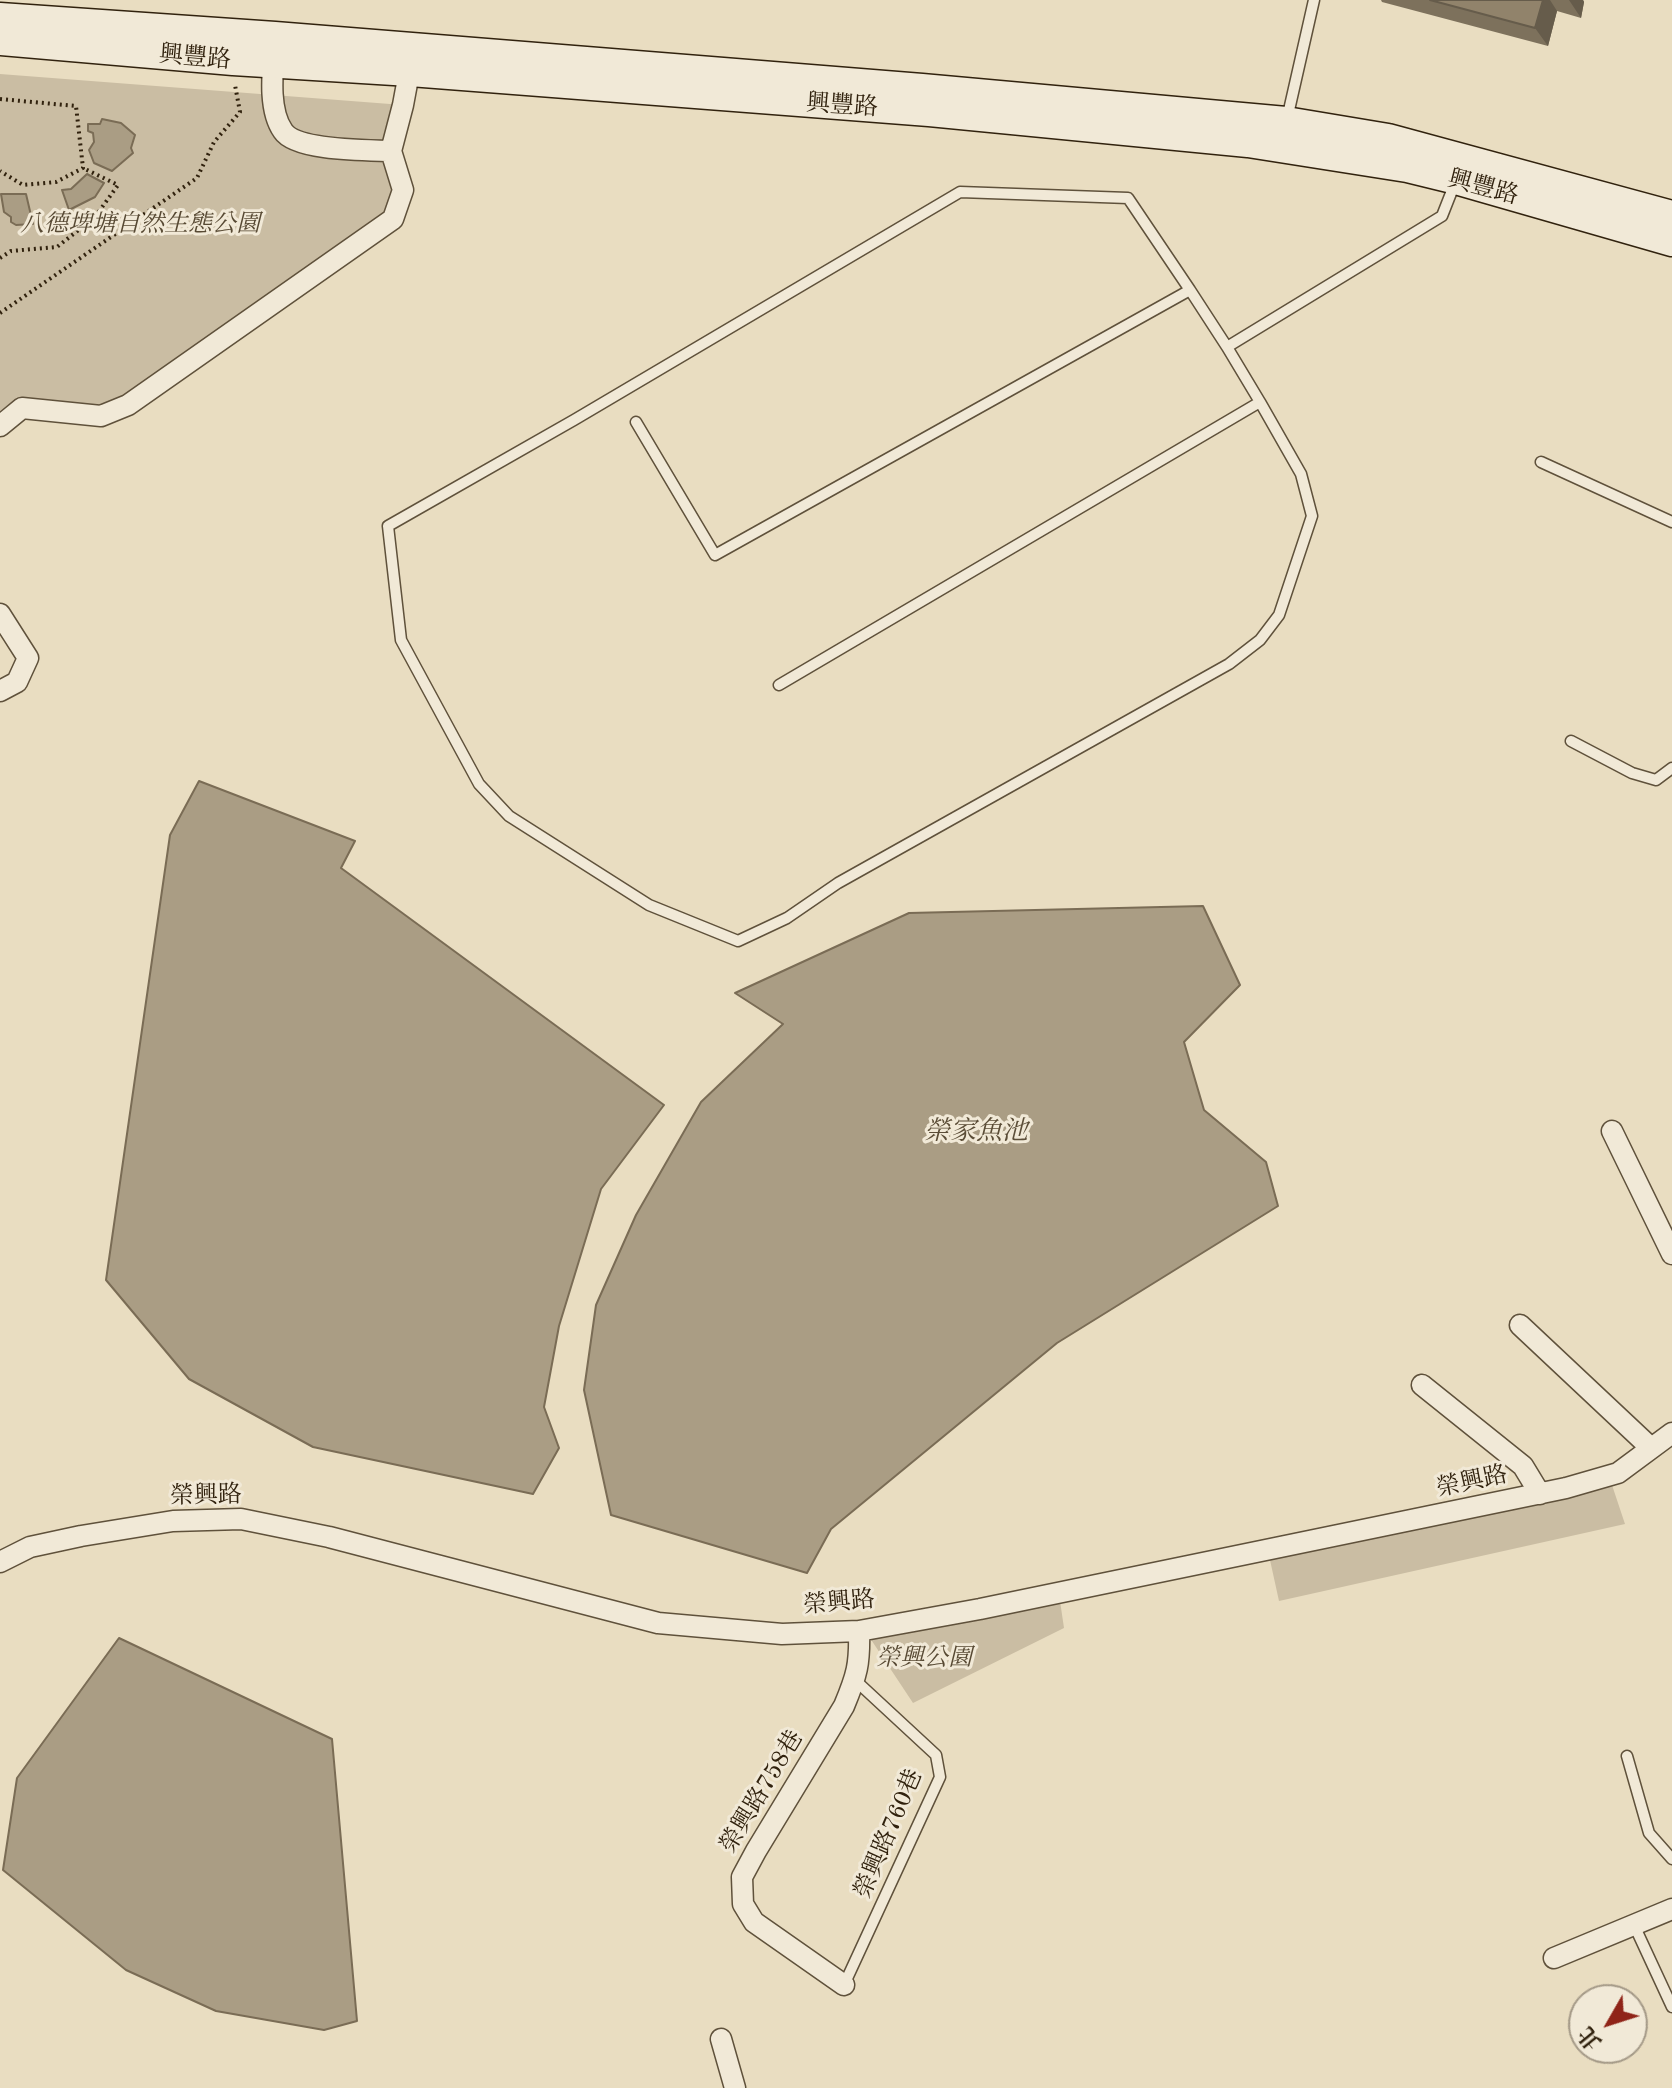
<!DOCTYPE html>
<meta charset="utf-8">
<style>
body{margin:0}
#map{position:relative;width:1672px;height:2088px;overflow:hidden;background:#e9ddc1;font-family:"Old Standard TT","Noto Serif TC",serif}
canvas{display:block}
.north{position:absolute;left:1568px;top:1984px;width:80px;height:80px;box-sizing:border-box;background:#f1e9d7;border:2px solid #a49987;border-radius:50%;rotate:231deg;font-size:22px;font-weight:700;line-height:32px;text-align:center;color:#31220e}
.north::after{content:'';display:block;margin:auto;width:28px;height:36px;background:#8f2418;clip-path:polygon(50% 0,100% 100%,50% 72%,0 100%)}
</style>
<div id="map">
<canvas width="1672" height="2088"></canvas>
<div class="north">北</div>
</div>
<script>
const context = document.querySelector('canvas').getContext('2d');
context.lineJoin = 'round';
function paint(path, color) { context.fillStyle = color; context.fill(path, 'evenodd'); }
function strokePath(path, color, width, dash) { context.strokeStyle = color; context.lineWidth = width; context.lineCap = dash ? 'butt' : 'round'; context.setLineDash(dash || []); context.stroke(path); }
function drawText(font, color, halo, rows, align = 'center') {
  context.font = font + ' "Old Standard TT","Noto Serif TC",serif'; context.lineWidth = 6; context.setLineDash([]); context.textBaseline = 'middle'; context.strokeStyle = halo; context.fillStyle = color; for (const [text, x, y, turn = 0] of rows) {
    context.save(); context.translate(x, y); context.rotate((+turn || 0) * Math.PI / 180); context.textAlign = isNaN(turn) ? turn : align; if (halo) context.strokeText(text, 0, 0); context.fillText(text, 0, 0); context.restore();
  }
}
const green = new Path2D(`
 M0,74L403,105L393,219L128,405L0,417Z
 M1612,1485L1625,1524L1279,1601L1270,1560Z
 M1060,1601L1064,1628L913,1703L868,1635Z`);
const water = new Path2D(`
 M102,119L121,123L135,135L131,148L133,153L112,171L94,163L89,150L94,142L93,133L88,131V124H100Z
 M87,174L104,183L95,197L69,210L62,190L71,189Z
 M1,194H26L33,224L16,225L11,222V217L4,212Z
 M199,781L355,841L341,868L664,1105L601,1189L559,1326L544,1407L559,1448L533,1494L313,1447L189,1379L106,1280L170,835Z
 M1203,906L1240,985L1184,1042L1204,1110L1266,1162L1278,1206L1057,1343L831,1529L807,1573L611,1515L584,1390L596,1305L636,1215L701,1102L783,1024L735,993L909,913Z
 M119,1638L332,1739L357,2021L324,2030L216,2011L126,1970L3,1870L17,1778Z`);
const path = new Path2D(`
 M0,99L76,106L83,168L56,182L23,185L0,171
 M0,258L11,251L57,247L95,217L118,185L83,168
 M0,313L197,178L214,142L240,112L235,85`);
const lane = new Path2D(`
 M1287,119L1314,0
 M1190,290L1128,198L960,192L574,420L388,526L401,640L479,784L509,816L649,905L738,941L787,918L838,883L1229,664L1260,640L1279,615L1312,516L1301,474L1260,402
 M636,422L715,555L1190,290L1227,347L1442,216L1455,183
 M1541,462L1672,522
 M779,685L1260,402L1227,347
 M1571,741L1632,773L1656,780L1672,768
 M1627,1756L1649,1833L1672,1859
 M1634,1925L1672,2007
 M844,1985L940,1777L936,1755L855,1680`);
const street = new Path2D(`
 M274,52C272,77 269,111 283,131C296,151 367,150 391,151
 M0,426L22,408L101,416L128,405L393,219L403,190L391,151L403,105L411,62
 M0,614L28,658L17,682L0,691
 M1612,1131L1672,1254
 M1520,1325L1651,1448
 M1422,1385L1523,1466L1540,1494
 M0,1562L30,1547L81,1536L173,1521L241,1519L329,1537L658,1623L782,1634L859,1631L980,1609L1566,1488L1618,1473L1672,1433
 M1554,1958L1672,1909
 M844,1985L754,1922L743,1904L742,1877L756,1851L844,1706C857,1675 860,1664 859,1631
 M721,2039L735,2088`);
const secondary = new Path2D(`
 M0,17L275,36L922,88L1286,121L1388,138L1672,215
 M0,41L233,61L410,72L929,112L1248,143L1407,168L1456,180L1672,242`);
const wall = new Path2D(`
 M1381,0H1583L1584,2L1581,18L1557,11L1548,46L1382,2Z`);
const shadedWall = new Path2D(`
 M1543,0H1550L1557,11L1548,46L1535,28Z
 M1569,0H1583L1584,2L1581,18Z`);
const building = new Path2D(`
 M1430,0H1543L1535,28Z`);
const streetNames = [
 ["興豐路",195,58,5],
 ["興豐路",842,106,4],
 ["興豐路",1483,188,15],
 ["榮興路",1472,1482,-12],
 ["榮興路",206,1496,-1],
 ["榮興路",839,1603,-5],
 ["榮興路758巷",762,1792,-59],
 ["榮興路760巷",889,1834,-67]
];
const parkNames = [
 ["八德埤塘自然生態公園",140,225],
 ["榮興公園",924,1659]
];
const waterNames = [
 ["榮家魚池",976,1132]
];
paint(green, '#cabda3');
paint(water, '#aa9d84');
strokePath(water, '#7a6c55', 2);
strokePath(lane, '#5f513b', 13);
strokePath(street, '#5f513b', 23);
strokePath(secondary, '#31220e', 31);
strokePath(path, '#31220e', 4, [2, 4]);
strokePath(lane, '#f1e9d7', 10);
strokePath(street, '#f1e9d7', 20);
strokePath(secondary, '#f1e9d7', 28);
paint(wall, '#7d715c');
paint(shadedWall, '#665c4b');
paint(building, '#91836b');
strokePath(building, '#665c4b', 2);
drawText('24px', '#31220e', '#f1e9d7', streetNames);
drawText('italic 24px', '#574933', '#f1e9d7', parkNames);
drawText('italic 26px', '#5b4d37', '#f1e9d7', waterNames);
</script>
